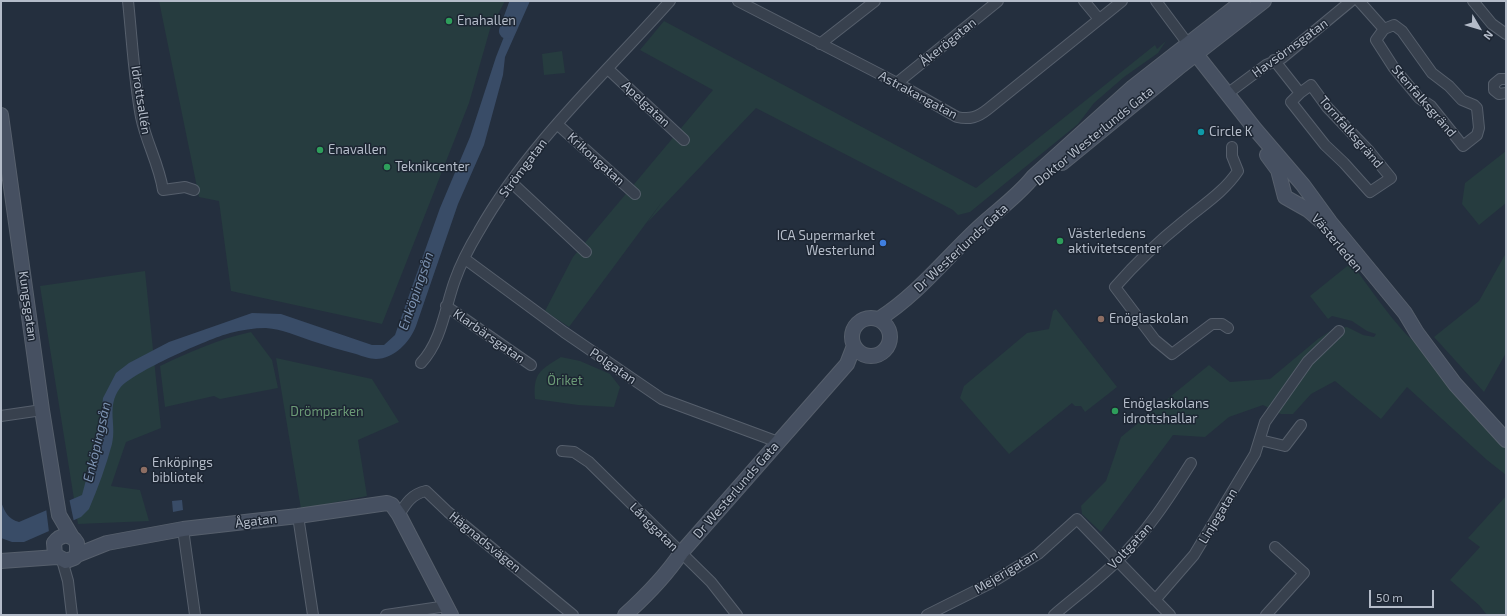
<!DOCTYPE html>
<meta charset="utf-8">
<style>
body{margin:0}
#map{position:relative;width:1507px;height:616px;overflow:hidden;background:#242f3e;font-family:"Exo 2",sans-serif}
canvas{display:block}
.frame{position:absolute;inset:0;border:2px solid #b4bcc9;pointer-events:none}
.north{position:absolute;left:1459px;top:8px;width:40px;height:40px;-webkit-text-stroke:3px #1d2633;paint-order:stroke;rotate:128deg;font-size:11px;font-weight:700;line-height:16px;text-align:center;color:#b4bcc9}
.north::after{content:'';display:block;margin:auto;width:14px;height:18px;background:#b4bcc9;clip-path:polygon(50% 0,100% 100%,50% 72%,0 100%)}
.scale{position:absolute;left:1369px;top:590px;width:65px;height:18px;box-sizing:border-box;border:2px solid #b4bcc9;border-top:0;padding-left:5px;font-size:12px;line-height:14px;white-space:nowrap;color:#b4bcc9;-webkit-text-stroke:3px #1d2633;paint-order:stroke}
</style>
<div id="map">
<canvas width="1507" height="616"></canvas>
<div class="frame"></div>
<div class="north">N</div>
<div class="scale">50 m</div>
</div>
<script>
const context = document.querySelector('canvas').getContext('2d');
context.lineJoin = 'round';
function paint(path, color) { context.fillStyle = color; context.fill(path, 'evenodd'); }
function strokePath(path, color, width, dash) { context.strokeStyle = color; context.lineWidth = width; context.lineCap = dash ? 'butt' : 'round'; context.setLineDash(dash || []); context.stroke(path); }
function drawText(font, color, halo, rows, align = 'center') {
  context.font = font + ' "Exo 2",sans-serif'; context.lineWidth = 3; context.setLineDash([]); context.textBaseline = 'middle'; context.strokeStyle = halo; context.fillStyle = color; for (const [text, x, y, turn = 0] of rows) {
    context.save(); context.translate(x, y); context.rotate((+turn || 0) * Math.PI / 180); context.textAlign = isNaN(turn) ? turn : align; if (halo) context.strokeText(text, 0, 0); context.fillText(text, 0, 0); context.restore();
  }
}
const green = new Path2D(`
 M159,1H505L490,29L469,103L382,324L231,291L219,201L199,197Z
 M664,21L976,188L1155,45L1157,49L1166,41L1158,53L1124,77L1094,103L1078,124L970,212L958,215L953,210L756,108L647,223L664,199L569,327L545,311L573,257L713,90L640,50Z
 M562,51L565,73L544,75L542,54Z
 M1506,151V203L1479,225L1462,204L1465,183Z
 M1506,253V353L1484,392L1434,337L1479,301Z
 M1351,263C1369,286 1402,337 1425,350L1506,444V475L1487,460L1407,387L1381,419L1335,381L1311,394L1293,414H1281L1263,405L1229,417L1205,437L1173,435L1101,532L1082,514L1081,506L1106,481L1121,437L1209,365L1230,382L1270,379L1318,339L1335,328L1347,327L1363,335L1374,337L1376,334L1367,331L1352,321L1332,316L1328,319L1310,296Z
 M145,271L161,428L126,442L111,486L140,490L149,521L78,524L40,286Z
 M1056,309L1117,387L1085,412L1081,406H1075L1072,403L1009,454L960,398L964,386L1027,333L1049,329L1053,311Z
 M251,332L272,360L278,388L220,399L214,396L165,407L160,366C190,352 218,339 251,332Z
 M561,357L580,361L610,374L620,387L614,407L578,405L535,399C533,373 540,370 561,357Z
 M276,358L372,379L399,422L358,440L367,496L301,509Z
 M1506,496V615H1487L1479,605L1450,580L1480,547L1468,538Z`);
const water = new Path2D(`
 M518,1H530L505,57L503,75L484,145L458,204L416,326C410,342 394,359 376,359C370,359 362,356 356,354C341,350 327,346 312,341C297,336 282,329 266,328C254,328 241,330 230,333C208,339 133,372 120,388C106,407 117,424 112,444C106,466 98,488 89,509L81,517L24,542H12L1,538V502C5,512 8,519 19,522L82,495L100,428L103,398L116,373L129,363L169,342L252,313L281,314L372,345H384L395,335L440,208L470,137L496,57Z
 M182,500L183,510L173,512L172,501Z`);
const pier = new Path2D(`
 M69,498L74,522L49,532L46,508Z`);
const river = new Path2D(`
 M507,31L518,1`);
const street = new Path2D(`
 M128,1C132,39 134,79 141,117C146,142 159,164 163,190L185,187L194,190
 M738,1L897,83L957,117C970,120 978,117 988,109L1122,1
 M1084,1L1099,19
 M1156,1L1188,44
 M1359,1L1384,29
 M1473,1L1492,24L1506,34
 M1394,25L1402,31L1432,73L1449,86L1462,100L1474,105L1477,108L1479,128L1477,135L1463,146L1431,106L1419,98L1394,68L1376,40L1384,29Z
 M820,44L875,1
 M1274,60L1300,93L1291,102L1325,145L1344,163L1370,192L1391,178L1369,151L1327,107L1311,85L1300,93
 M608,69L684,140
 M1506,79H1500L1494,84V90L1499,94L1506,93
 M897,83L998,1
 M1227,94L1266,65L1282,58L1351,1
 M557,124L635,194
 M511,182L586,252
 M465,259L564,332L662,399L778,442
 M446,306L531,365
 M1228,328L1222,324H1212L1172,354L1155,340L1115,287C1136,263 1159,241 1184,221C1203,205 1224,192 1238,171L1232,156V147
 M421,363C442,341 445,307 455,280C461,263 470,246 479,231C528,144 604,75 670,1
 M1,416L42,410
 M1260,440L1285,446L1301,425
 M562,451L574,452L589,462L711,582L737,615
 M399,515C406,503 412,494 426,491L448,512L573,615
 M298,516L313,615
 M183,529L195,615
 M62,560L68,581L72,615
 M1155,600L1194,555L1255,454L1265,422L1308,361L1339,331
 M386,615L447,606
 M927,615L991,583L1038,554L1077,519L1170,615
 M1054,615C1075,597 1098,580 1117,561C1147,532 1169,498 1191,463
 M1266,615L1304,573L1275,547`);
const secondary = new Path2D(`
 M1188,44L1255,129L1303,185L1330,222L1405,313L1417,333L1455,384L1506,440
 M1,115L42,410L56,497L59,515L72,537
 M1267,155L1278,170L1285,197L1308,210L1322,222
 M1062,163L1178,68L1264,1
 M852 337a19 19 0 1 1 38 0a19 19 0 1 1-38 0Z
 M879,319C917,295 945,259 977,229C996,211 1017,197 1033,177L1133,87L1243,1
 M77,555V543C71,533 60,534 54,543L55,555L66,561L74,558L77,555L107,543L183,529L298,516L387,503L392,505L399,515L451,615
 M1,561L57,557
 M625,615C646,596 665,577 681,553L847,364L854,346`);
const markers = [
 [449,21,4,"#2e9e5b"],
 [1201,132,4,"#0f9aa8"],
 [320,150,4,"#2e9e5b"],
 [387,167,4,"#2e9e5b"],
 [1060,241,4,"#2e9e5b"],
 [883,243,4,"#3f7fe0"],
 [1101,319,4,"#8d6e63"],
 [1115,411,4,"#2e9e5b"],
 [144,470,4,"#8d6e63"]
];
const poiNames = [
 ["Enahallen",457,21],
 ["Circle K",1209,132],
 ["Enavallen",328,150],
 ["Teknikcenter",395,167],
 ["Västerledens",1068,234],
 ["aktivitetscenter",1068,249],
 ["ICA Supermarket",875,236,"right"],
 ["Westerlund",875,251,"right"],
 ["Enöglaskolan",1109,319],
 ["Enöglaskolans",1123,404],
 ["idrottshallar",1123,419],
 ["Enköpings",152,463],
 ["bibliotek",152,478]
];
const streetNames = [
 ["Åkerögatan",948,42,-39],
 ["Havsörnsgatan",1290,48,-36],
 ["Astrakangatan",918,95,28],
 ["Idrottsallén",141,100,81],
 ["Stenfalksgränd",1424,101,49],
 ["Apelgatan",646,104,43],
 ["Tornfalksgränd",1351,132,49],
 ["Doktor Westerlunds Gata",1094,136,-39],
 ["Krikongatan",596,159,42],
 ["Strömgatan",523,168,-53],
 ["Västerleden",1337,243,50],
 ["Dr Westerlunds Gata",961,248,-43],
 ["Kungsgatan",28,306,82],
 ["Klarbärsgatan",489,336,35],
 ["Polgatan",613,366,34],
 ["Dr Westerlunds Gata",736,490,-49],
 ["Linjegatan",1218,516,-59],
 ["Ågatan",256,521,-7],
 ["Långgatan",654,527,45],
 ["Hägnadsvägen",485,542,39],
 ["Voltgatan",1130,546,-47],
 ["Mejerigatan",1006,572,-31]
];
const parkNames = [
 ["Öriket",565,381],
 ["Drömparken",327,412]
];
const waterNames = [
 ["Enköpingsån",416,291,-71],
 ["Enköpingsån",97,442,-77]
];
paint(green, '#263c3f');
paint(water, '#394c67');
paint(pier, '#242f3e');
strokePath(river, '#394c67', 16);
strokePath(street, '#565f6c', 12);
strokePath(secondary, '#565f6c', 16);
strokePath(street, '#38414e', 10);
strokePath(secondary, '#465061', 14);
for (const [x, y, r, color] of markers) { const dot = new Path2D(); dot.arc(x, y, r, 0, 2 * Math.PI); context.fillStyle = color; context.fill(dot); strokePath(dot, '#1d2633', 1.5); }
drawText('13px', '#b4bcc9', '#1d2633', poiNames, 'left');
drawText('13px', '#b4bcc9', '#1d2633', streetNames);
drawText('13px', '#6b9a76', '#1d2633', parkNames);
drawText('italic 14px', '#7c92b1', '#1d2633', waterNames);
</script>
